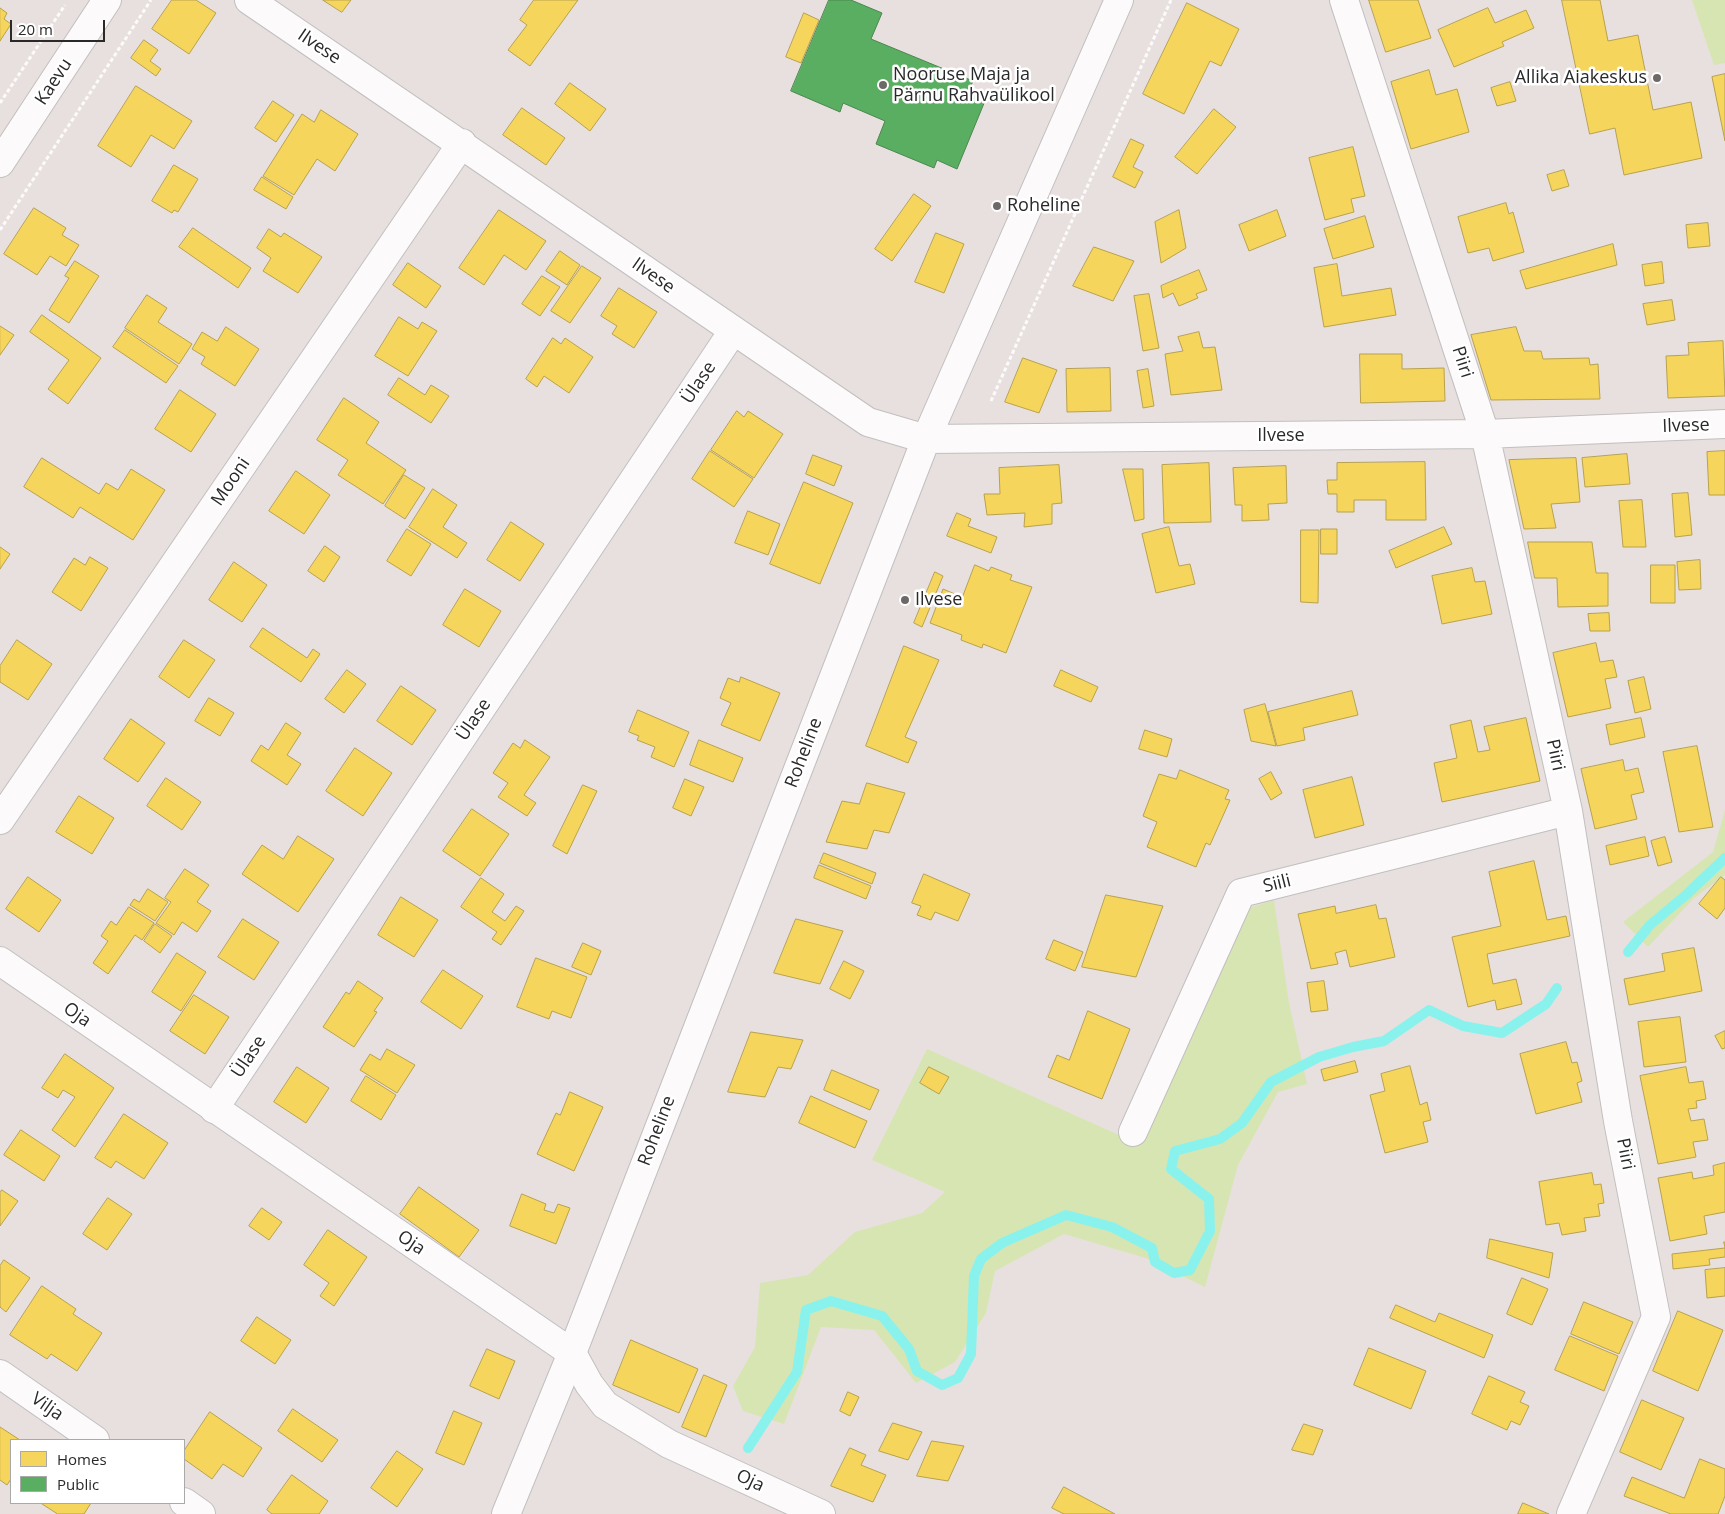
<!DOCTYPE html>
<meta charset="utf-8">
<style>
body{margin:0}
#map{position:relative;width:1725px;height:1514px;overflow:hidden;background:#e8e0de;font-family:"Open Sans",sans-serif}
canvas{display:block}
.legend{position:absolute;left:10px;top:1439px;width:175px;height:65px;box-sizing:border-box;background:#fff;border:1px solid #a9a9a9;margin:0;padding:6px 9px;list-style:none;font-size:15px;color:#292929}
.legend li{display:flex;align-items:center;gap:10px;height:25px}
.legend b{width:25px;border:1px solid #a9a9a9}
.scale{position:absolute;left:10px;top:20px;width:95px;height:22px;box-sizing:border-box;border:2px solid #292929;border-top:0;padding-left:6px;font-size:15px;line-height:18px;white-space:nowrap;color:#292929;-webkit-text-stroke:4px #fff;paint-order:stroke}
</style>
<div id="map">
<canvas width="1725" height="1514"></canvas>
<ul class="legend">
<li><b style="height:14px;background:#f6d55c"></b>Homes</li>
<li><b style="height:14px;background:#5aae61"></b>Public</li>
</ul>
<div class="scale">20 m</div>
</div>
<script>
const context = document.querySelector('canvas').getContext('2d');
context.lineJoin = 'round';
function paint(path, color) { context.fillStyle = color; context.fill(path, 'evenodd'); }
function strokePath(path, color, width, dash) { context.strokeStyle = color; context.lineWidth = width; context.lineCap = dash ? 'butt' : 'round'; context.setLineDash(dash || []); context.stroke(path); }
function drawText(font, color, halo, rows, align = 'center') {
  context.font = font + ' "Open Sans",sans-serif'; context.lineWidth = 5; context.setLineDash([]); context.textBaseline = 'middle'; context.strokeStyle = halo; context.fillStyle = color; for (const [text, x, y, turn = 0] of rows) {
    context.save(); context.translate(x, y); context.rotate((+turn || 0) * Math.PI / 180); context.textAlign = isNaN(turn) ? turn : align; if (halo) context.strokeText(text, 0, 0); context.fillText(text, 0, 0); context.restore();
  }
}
const green = new Path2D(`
 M1692,0H1725V63L1714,65Z
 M1725,810V875L1694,898L1648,947L1623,922L1713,852Z
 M1274,900L1289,1003L1307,1084L1278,1092L1238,1165L1205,1287L1146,1258L1064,1234L995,1271L986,1313L955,1362L916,1383L874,1330L821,1327L784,1424L743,1411L733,1386L755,1347L760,1283L808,1275L855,1232L922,1213L945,1192L872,1160L927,1049L1139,1144L1246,909Z`);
const homes = new Path2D(`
 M172,0H196L216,13L189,54L152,29Z
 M323,0H351L342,12Z
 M534,0H578L530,66L508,50L527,25L520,20Z
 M1369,0H1418L1431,38L1386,52Z
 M1562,0H1600L1608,41L1638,35L1653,110L1691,102L1702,158L1624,175L1615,128L1590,134Z
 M1187,3L1239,29L1221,66L1210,61L1184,114L1143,94Z
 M0,8L7,13L4,19L11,24L0,41Z
 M1488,8L1495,23L1526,10L1534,28L1502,42L1504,46L1454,67L1438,30Z
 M804,13L819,20L801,63L786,57Z
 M144,40L158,50L150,61L161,69L156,76L131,58Z
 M1429,70L1436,95L1457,89L1469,132L1411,149L1391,82Z
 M1725,74V141L1712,77Z
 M1510,82L1516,101L1497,106L1491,88Z
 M570,83L606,109L590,131L555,104Z
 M136,86L192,121L174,149L151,135L131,167L98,146Z
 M273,101L294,115L276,142L255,128Z
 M522,108L565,138L546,165L503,135Z
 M1214,109L1236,127L1197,174L1175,157Z
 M321,110L358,134L335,171L317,159L294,195L263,176L302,114L314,122Z
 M1131,139L1144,145L1133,167L1143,172L1135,188L1113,177Z
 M1353,147L1365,196L1351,199L1354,212L1325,220L1309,158Z
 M174,165L198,179L178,212L174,210L172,213L152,201Z
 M1564,170L1569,186L1552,191L1547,175Z
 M262,177L293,197L286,209L254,190Z
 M914,194L931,206L892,261L875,249Z
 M1506,203L1509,214L1513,212L1524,252L1493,261L1489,248L1468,253L1458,217Z
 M34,208L66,228L62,235L79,245L66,266L50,256L37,275L4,254Z
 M499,210L546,241L526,270L504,255L484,285L459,268Z
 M1179,210L1186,248L1161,263L1155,222Z
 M1277,210L1286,236L1249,251L1239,225Z
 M1365,216L1374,247L1333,259L1324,229Z
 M1708,223L1710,246L1688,248L1686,225Z
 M193,228L251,268L238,288L179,247Z
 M269,229L281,237L284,233L322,257L298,293L263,271L271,258L257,248Z
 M936,233L964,244L944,293L915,282Z
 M1613,244L1617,265L1526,289L1520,271Z
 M1094,247L1134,261L1113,301L1073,286Z
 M560,251L580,265L567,285L546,271Z
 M75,261L99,276L69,323L49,310L69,278L65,276Z
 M1662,262L1664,283L1645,286L1642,265Z
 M408,263L441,286L426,308L393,285Z
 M1337,264L1342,296L1391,288L1396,315L1324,327L1314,268Z
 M582,266L601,278L570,323L551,311Z
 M1199,270L1207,290L1196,294L1198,298L1179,306L1173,293L1163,298L1161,286Z
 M542,276L560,287L540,316L522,304Z
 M619,288L657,312L634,348L612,334L617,326L601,316Z
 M1149,294L1159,348L1143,351L1134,296Z
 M147,295L167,308L158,322L192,344L179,364L125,328Z
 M1672,300L1675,320L1647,325L1643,304Z
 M42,315L101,358L68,404L48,389L69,360L30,332Z
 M399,317L418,329L422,322L437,331L408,376L375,356Z
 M0,326L14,335L0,355Z
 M226,327L259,349L235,386L201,364L205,357L192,349L202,332L217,341Z
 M1516,327L1524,351H1541L1543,359L1589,358L1590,365L1598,364L1600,399L1491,400L1471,335Z
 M125,330L178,366L166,383L113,347Z
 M1199,332L1203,348L1215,347L1222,390L1171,395L1165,354L1183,351L1178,337Z
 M553,338L561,344L565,338L593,357L569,393L544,376L537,387L526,379Z
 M1723,341L1725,396L1668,398L1666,356L1689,355L1688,343Z
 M1360,354H1402V369L1444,368L1445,401L1361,403Z
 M1023,358L1057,370L1039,413L1005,402Z
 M1110,368L1111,411L1067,412L1066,369Z
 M1148,369L1154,406L1143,408L1137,371Z
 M399,378L425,395L431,385L449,396L431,423L388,395Z
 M180,390L216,414L191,452L155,429Z
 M344,398L379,422L366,443L406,470L383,504L338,475L348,460L317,440Z
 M737,411L744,417L748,411L783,434L754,478L711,450Z
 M710,451L753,479L734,507L692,479Z
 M1725,451V495H1709L1707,452Z
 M1627,454L1630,484L1585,487L1582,458Z
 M813,455L842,466L834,486L806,474Z
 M42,458L99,494L106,483L118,490L131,469L165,490L133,540L80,507L73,518L24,487Z
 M1576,458L1580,502L1551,504L1556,528L1524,529L1509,460Z
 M1425,462L1426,520H1386V500H1354V512H1337V494H1328L1327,480H1337V463Z
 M1209,463L1211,522L1164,523L1162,465Z
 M1059,465L1062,503L1052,504V524L1024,527L1025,513L987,515L984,494H1000L999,468Z
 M1286,466L1287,503L1268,504L1269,520L1242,521V505H1235L1233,468Z
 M1123,469H1143L1144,519L1135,521Z
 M296,471L330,495L304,534L269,511Z
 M404,475L425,488L405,519L385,506Z
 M804,482L853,503L820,584L770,564Z
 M433,489L457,505L443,527L467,543L457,558L409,527Z
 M1688,493L1692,535L1675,537L1672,494Z
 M1642,500L1646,547H1623L1619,501Z
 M748,511L780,524L768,555L735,543Z
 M957,513L971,519L968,526L997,537L991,553L947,536Z
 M511,522L544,544L520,581L487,560Z
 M1169,527L1179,566L1190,564L1195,584L1156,593L1142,534Z
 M1444,527L1452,544L1396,568L1389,551Z
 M407,529L431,544L411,576L387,561Z
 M1321,529H1337V554H1321Z
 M1301,530H1319L1318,603L1301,602Z
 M1528,542H1592L1596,573H1608V606L1558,607L1557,578H1535Z
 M325,546L340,557L324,582L308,571Z
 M0,547L10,554L0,569Z
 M90,557L108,568L81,611L52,592L74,558L85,565Z
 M1700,560L1701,589L1679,590L1677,562Z
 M234,562L267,585L242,622L209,600Z
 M975,565L989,571L991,567L1012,575L1010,580L1032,587L1006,653L983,644L982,648L961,640L962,635L930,623L943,589L962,597Z
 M1651,565H1675V603H1651Z
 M1472,568L1475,582L1485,581L1492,614L1442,624L1432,576Z
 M935,572L943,576L922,627L914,623Z
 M465,589L501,611L479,647L443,625Z
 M1609,613L1610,631H1590L1588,614Z
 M263,628L307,658L313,649L320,654L301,682L250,647Z
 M17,640L52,664L28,700L0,682V666Z
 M184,640L215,660L189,698L159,677Z
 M1596,643L1600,662L1613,660L1617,677L1605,679L1611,708L1568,717L1553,653Z
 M904,646L939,660L905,737L917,742L908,763L866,746Z
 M347,670L366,684L344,713L325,699Z
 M1061,670L1098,687L1091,702L1054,686Z
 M741,677L780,693L760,741L721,725L731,703L720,698L728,678L739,682Z
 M1644,677L1651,709L1635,713L1628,681Z
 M401,686L436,710L412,745L377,721Z
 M1352,691L1358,715L1303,728L1305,740L1277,746L1268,712Z
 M209,698L234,713L220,736L195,721Z
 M1265,704L1276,746L1251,741L1244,710Z
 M638,710L689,732L674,767L651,757L655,747L637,740L639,736L629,732Z
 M1526,718L1540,781L1442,802L1434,763L1457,758L1450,725L1471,720L1478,752L1490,750L1484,727Z
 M1641,718L1645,737L1610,745L1606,725Z
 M131,719L165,743L138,782L104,759Z
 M286,723L301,733L287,755L301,764L287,785L251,761L261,745L268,750Z
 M1145,730L1172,739L1167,757L1139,749Z
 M525,740L550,757L524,795L536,803L527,816L498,797L508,783L493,773L513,743L520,748Z
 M699,740L743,758L733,782L690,765Z
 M1697,746L1713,827L1679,832L1663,752Z
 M355,748L392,773L363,816L326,791Z
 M1623,760L1625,771L1638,768L1644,792L1631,795L1637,819L1595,829L1581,769Z
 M1180,770L1229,790L1225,799L1230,800L1210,845L1206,843L1196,867L1147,847L1157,822L1143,816L1159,774L1176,779Z
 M1271,772L1282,793L1271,800L1259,779Z
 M1352,777L1364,825L1315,838L1303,790Z
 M166,778L201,802L182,830L147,806Z
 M685,779L704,787L691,816L673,808Z
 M867,783L905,793L889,833L874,830L867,849L826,842L842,801L859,804Z
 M583,785L597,791L567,854L553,846Z
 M79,796L114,818L92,854L56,832Z
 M472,809L509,834L480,876L443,851Z
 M298,836L334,859L298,912L242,874L262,845L283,859Z
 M1645,837L1649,856L1610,865L1606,846Z
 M1665,837L1672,862L1658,866L1651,841Z
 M824,853L876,873L872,884L820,863Z
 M1534,861L1547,920L1566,916L1570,936L1487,954L1493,984L1516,979L1522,1004L1497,1010L1495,1000L1468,1007L1452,937L1501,926L1489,872Z
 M819,865L871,886L866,899L814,878Z
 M185,869L209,885L197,902L211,911L197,932L182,922L174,935L156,923L171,902L165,898Z
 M924,874L970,894L958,921L935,912L931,920L917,915L921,906L912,903Z
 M28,877L61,900L39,932L6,909Z
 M1721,877L1725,880V908L1717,919L1699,904Z
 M481,878L504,894L492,912L505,921L516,906L524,911L501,945L492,939L497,932L461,907Z
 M148,889L168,902L155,921L130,905L134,899L139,902Z
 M1106,895L1163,906L1136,977L1082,967Z
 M401,897L438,920L414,957L378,935Z
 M1376,905L1379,919L1386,918L1395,957L1350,967L1346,950L1335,953L1338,964L1311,969L1298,914L1335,906L1336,913Z
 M129,907L154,923L142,940L135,935L108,974L93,963L108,941L101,936L111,921L116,925Z
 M243,919L279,942L254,980L218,957Z
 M796,919L843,931L820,984L774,973Z
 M155,924L172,936L160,953L144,941Z
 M1054,940L1083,952L1075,971L1046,959Z
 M583,943L601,951L591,975L572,967Z
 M1694,948L1702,991L1629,1005L1624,979L1665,971L1662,954Z
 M177,953L206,972L181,1011L152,992Z
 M536,958L587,977L571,1018L552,1011L549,1019L517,1007Z
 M844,961L864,971L850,999L830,989Z
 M443,970L483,996L461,1029L421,1002Z
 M358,981L383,998L374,1011L377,1012L354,1047L323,1027L346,992L349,994Z
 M1324,981L1328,1010L1311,1012L1307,983Z
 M194,995L229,1017L205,1054L170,1031Z
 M1088,1011L1130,1029L1102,1099L1048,1077L1057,1055L1069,1060Z
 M1680,1017L1686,1062L1644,1067L1638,1022Z
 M1725,1031V1048L1722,1049L1715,1036Z
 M751,1032L803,1040L791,1069L778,1067L765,1097L728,1092Z
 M1566,1042L1572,1063L1577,1062L1582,1081L1577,1083L1582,1102L1536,1114L1520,1054Z
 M387,1049L415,1065L397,1093L360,1070L370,1054L380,1060Z
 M65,1054L114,1088L75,1147L52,1130L75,1097L63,1090L58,1098L42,1088Z
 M1355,1061L1358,1072L1324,1081L1321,1070Z
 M1410,1066L1420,1105L1427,1102L1431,1120L1423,1122L1428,1142L1385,1153L1370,1095L1385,1091L1381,1074Z
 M297,1067L329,1088L306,1123L274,1102Z
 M929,1067L949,1077L939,1094L920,1083Z
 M1686,1067L1689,1083L1703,1081L1706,1099L1696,1101L1697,1108L1688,1109L1691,1121L1704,1119L1708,1140L1693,1142L1696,1157L1658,1164L1640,1076Z
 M832,1070L879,1090L870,1110L824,1090Z
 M366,1076L396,1095L381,1120L351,1101Z
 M570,1092L603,1107L574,1171L537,1154L556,1113L560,1115Z
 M811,1096L867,1121L855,1148L799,1123Z
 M124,1114L168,1143L144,1179L116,1161L111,1168L95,1158Z
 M21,1130L60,1156L44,1181L4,1155Z
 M1725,1163V1212L1704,1216L1707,1234L1670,1241L1658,1178L1692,1172L1693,1179L1714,1175L1713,1166Z
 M1592,1173L1594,1185L1601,1184L1604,1203L1598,1204L1600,1216L1584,1218L1586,1231L1562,1235L1559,1223L1546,1225L1539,1182Z
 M419,1187L479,1230L459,1257L400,1214Z
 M2,1190L18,1201L0,1226V1193Z
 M522,1194L546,1204L544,1210L554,1213L558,1204L570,1208L556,1244L510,1226Z
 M108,1198L132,1214L107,1250L83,1234Z
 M262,1208L282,1222L269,1240L249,1226Z
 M328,1230L367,1257L334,1306L320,1296L329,1283L304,1265Z
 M1490,1239L1553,1253L1549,1278L1487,1258Z
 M1724,1242H1725V1257L1709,1259L1710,1265L1673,1269L1672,1254L1725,1248Z
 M4,1260L30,1278L6,1312L0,1307V1266Z
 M1725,1268V1296L1707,1298L1705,1270Z
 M1522,1278L1548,1289L1532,1325L1507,1314Z
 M42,1286L76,1309L73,1314L102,1333L77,1371L51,1354L47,1359L10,1335Z
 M1584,1302L1633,1322L1619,1354L1571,1334Z
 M1396,1305L1435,1322L1439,1313L1493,1335L1484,1358L1390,1318Z
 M1678,1311L1723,1330L1698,1391L1653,1371Z
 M257,1317L291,1340L275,1364L241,1341Z
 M1570,1336L1618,1356L1604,1391L1555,1370Z
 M631,1340L698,1369L679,1413L613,1385Z
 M1369,1348L1426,1371L1411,1409L1354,1385Z
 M487,1349L515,1361L499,1399L470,1386Z
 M704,1375L727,1385L706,1437L682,1427Z
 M1489,1376L1525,1392L1520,1402L1529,1406L1520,1425L1511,1421L1507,1430L1472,1414Z
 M848,1392L859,1397L850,1416L840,1411Z
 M1642,1400L1684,1418L1661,1470L1620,1452Z
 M293,1409L338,1440L322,1462L278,1431Z
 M454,1411L482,1423L464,1465L436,1453Z
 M210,1412L262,1448L243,1477L223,1464L212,1479L184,1459V1451Z
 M893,1423L922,1432L908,1460L879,1451Z
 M1304,1424L1323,1430L1313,1455L1292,1450Z
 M0,1427L20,1440H11V1479L7,1485L0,1480Z
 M932,1441L964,1446L948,1481L917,1476Z
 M850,1448L866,1455L861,1465L886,1475L873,1502L831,1486Z
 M397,1451L423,1469L397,1507L371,1488Z
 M1700,1459L1725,1469V1496L1718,1514H1671L1624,1496L1632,1477L1684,1498Z
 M292,1475L328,1501L319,1514H272L267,1510Z
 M1064,1487L1115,1514H1064L1052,1508Z
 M41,1503H91L84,1514H58Z
 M1523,1503L1549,1514H1518Z`);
const public = new Path2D(`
 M829,0H851L882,13L871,39L973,81L970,88L987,96L957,169L937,160L934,168L876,144L885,121L843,103L840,112L791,91Z`);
const stream = new Path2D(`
 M1628,952L1650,925L1686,895L1725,858
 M748,1448L797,1372L806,1310L831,1301L882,1316L909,1349L917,1371L942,1385L958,1378L971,1354L974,1276L981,1259L1002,1243L1066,1215L1112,1227L1152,1248L1155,1262L1174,1273L1190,1270L1210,1231L1209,1199L1171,1169L1175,1151L1220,1139L1242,1123L1271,1082L1319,1057L1353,1047L1384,1041L1429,1010L1463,1026L1502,1033L1546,1004L1557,988`);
const path = new Path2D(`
 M0,103L65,5
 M0,230L151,0
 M991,401L1171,0`);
const minor = new Path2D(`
 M249,0L868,422L926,439L1485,434L1725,424
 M1344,0L1485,434L1568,811L1618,1121L1656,1317L1571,1514
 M0,163L107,0
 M0,820L462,143
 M214,1109L733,331
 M1133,1132L1241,893L1568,811
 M0,1374L95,1440
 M184,1502L201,1514
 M506,1514L572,1353L926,439L1119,0`);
const tertiary = new Path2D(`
 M0,961L572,1353L589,1384L605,1405L669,1444L821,1514`);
const markers = [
 [1657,78,5,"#6c6968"],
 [883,85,5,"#6c6968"],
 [997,206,5,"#6c6968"],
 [905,600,5,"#6c6968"]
];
const streetNames = [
 ["Ilvese",319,47,34],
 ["Kaevu",54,82,-57],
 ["Ilvese",653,276,35],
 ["Piiri",1462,362,72],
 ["Ülase",699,383,-56],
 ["Ilvese",1686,426,-2],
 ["Ilvese",1281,436],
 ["Mooni",231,482,-56],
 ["Ülase",474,720,-56],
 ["Roheline",804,753,-69],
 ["Piiri",1555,755,78],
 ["Siili",1277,884,-14],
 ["Oja",77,1015,35],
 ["Ülase",249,1057,-56],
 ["Roheline",657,1131,-69],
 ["Piiri",1625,1154,79],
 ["Oja",411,1243,34],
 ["Vilja",47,1407,35],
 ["Oja",750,1481,25]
];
const poiNames = [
 ["Nooruse Maja ja",893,75],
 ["Pärnu Rahvaülikool",893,96],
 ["Allika Aiakeskus",1647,78,"right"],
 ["Roheline",1007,206],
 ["Ilvese",915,600]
];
paint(green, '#d7e5b3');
paint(homes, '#f6d55c');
strokePath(homes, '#b8a14d', 1);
paint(public, '#5aae61');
strokePath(public, '#4b8650', 1);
strokePath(stream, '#8af2ed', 10);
strokePath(minor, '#c1bfc0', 30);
strokePath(tertiary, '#c1bfc0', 30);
strokePath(path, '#fcfafa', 3, [4, 2.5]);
strokePath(minor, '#fcfafa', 28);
strokePath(tertiary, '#fcfafa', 28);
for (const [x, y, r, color] of markers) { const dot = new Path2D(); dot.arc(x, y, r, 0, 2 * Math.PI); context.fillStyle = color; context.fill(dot); strokePath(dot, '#fff', 2); }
drawText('18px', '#292929', '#fff', streetNames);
drawText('18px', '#292929', '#fff', poiNames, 'left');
</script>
